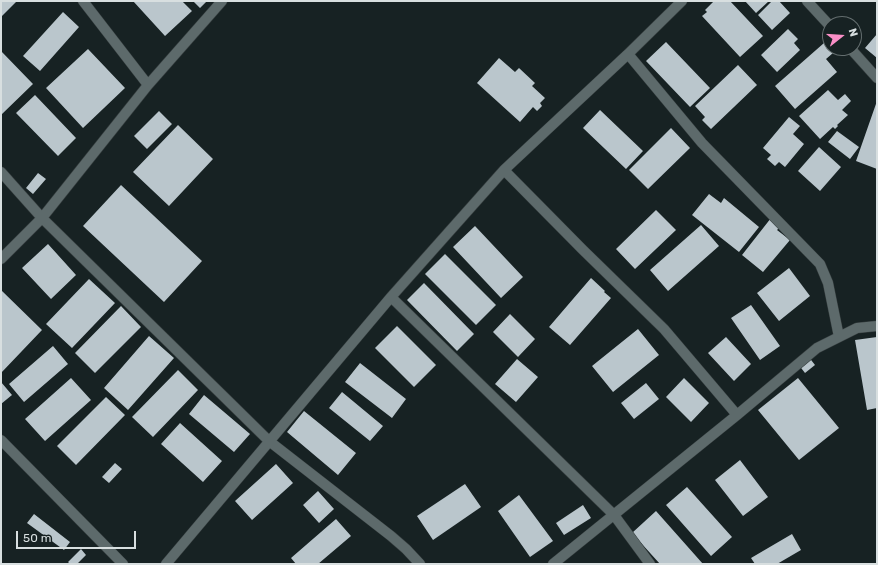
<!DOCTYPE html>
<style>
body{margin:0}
#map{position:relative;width:878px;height:565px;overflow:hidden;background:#172223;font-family:Rubik,sans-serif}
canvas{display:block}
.frame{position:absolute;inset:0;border:2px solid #d8dfe0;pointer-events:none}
.north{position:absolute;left:822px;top:16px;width:40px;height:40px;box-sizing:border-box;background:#172223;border:1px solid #646e6f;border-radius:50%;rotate:73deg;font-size:11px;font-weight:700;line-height:16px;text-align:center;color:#d8dfe0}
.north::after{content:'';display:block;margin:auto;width:14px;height:18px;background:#fa8fc7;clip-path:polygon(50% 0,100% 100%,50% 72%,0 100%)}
.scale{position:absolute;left:16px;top:531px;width:120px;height:18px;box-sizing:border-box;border:2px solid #d8dfe0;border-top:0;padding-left:5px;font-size:12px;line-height:14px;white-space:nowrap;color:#d8dfe0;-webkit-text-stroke:3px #172223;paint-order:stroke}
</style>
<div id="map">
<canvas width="878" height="565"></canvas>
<div class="frame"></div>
<div class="north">N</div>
<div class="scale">50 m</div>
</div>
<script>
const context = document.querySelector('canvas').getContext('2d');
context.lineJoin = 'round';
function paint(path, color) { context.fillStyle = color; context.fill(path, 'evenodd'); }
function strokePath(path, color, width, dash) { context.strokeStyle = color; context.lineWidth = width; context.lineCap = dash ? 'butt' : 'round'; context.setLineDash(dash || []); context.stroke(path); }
const building = new Path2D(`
 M1,1H17L1,17Z
 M133,1H182L192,11L165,36Z
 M193,1H207L200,8Z
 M714,1H730L763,36L740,57L702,16L707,12L705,10Z
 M745,1H769L756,13Z
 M772,1H779L790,13L772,30L758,15Z
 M63,12L79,27L40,71L23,56Z
 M788,29L798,39L794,43L800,50L777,72L761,55Z
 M877,34V58L865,48Z
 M666,42L710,88L690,107L646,61Z
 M824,43L833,53L826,59L837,72L795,109L775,86Z
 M88,49L125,88L83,128L46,88Z
 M1,51L33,84L2,114L1,113Z
 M499,58L515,72L519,68L535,83L532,86L545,98L540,103L542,106L537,111L533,107L520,122L477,83Z
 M738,65L757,85L711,129L702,120L705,117L695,106Z
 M828,90L838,100L845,94L851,101L842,110L848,115L837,125L838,126L835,129L833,127L820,139L799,116Z
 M35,95L76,138L58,156L16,113Z
 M877,101V169L856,161Z
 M600,110L643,151L626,169L583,128Z
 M159,111L172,124L147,149L134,136Z
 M789,117L800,126L793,134L804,144L785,167L779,162L775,166L767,159L771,155L763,148Z
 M178,125L213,159L169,206L133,172Z
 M671,128L690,148L648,189L629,170Z
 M837,131L859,147L850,159L828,142Z
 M819,147L841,167L820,191L798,171Z
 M38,173L46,179L33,194L26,188Z
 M121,185L202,261L164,302L83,226Z
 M709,194L721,203L724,198L759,227L739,252L692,215Z
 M656,210L676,230L635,269L616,249Z
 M771,218L781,226L777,230L790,240L763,272L742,255Z
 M701,225L719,246L668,291L650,270Z
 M475,226L523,277L501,298L453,247Z
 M48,244L76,275L51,299L22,268Z
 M445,254L496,305L476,325L425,274Z
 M789,268L810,296L779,321L757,293Z
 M591,278L605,291L604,292L611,298L570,345L549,327Z
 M89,279L115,303L72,348L46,324Z
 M424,283L474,334L457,351L407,300Z
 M1,290L42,330L1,373Z
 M751,305L780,346L760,360L731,318Z
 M121,306L141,327L95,373L75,353Z
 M510,314L535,339L518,357L493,332Z
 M397,326L436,365L414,387L375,348Z
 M638,329L659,355L613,392L592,366Z
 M149,336L174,358L128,410L104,388Z
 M726,337L751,364L734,381L708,353Z
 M877,337V408L867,410L855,340Z
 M53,346L68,364L24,402L9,384Z
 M808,356L815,365L805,373L798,364Z
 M517,359L538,377L516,402L495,384Z
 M360,363L406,399L392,418L345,382Z
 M178,370L198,390L153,437L132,417Z
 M71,378L91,400L45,441L25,419Z
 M684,378L709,403L691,422L666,397Z
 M798,378L839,428L799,460L758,410Z
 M1,382L12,395L1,404Z
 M646,383L659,399L634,419L621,403Z
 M342,392L383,426L370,441L329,408Z
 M204,395L250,434L234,452L189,414Z
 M106,397L125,415L76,465L57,446Z
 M304,411L356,453L338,475L287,432Z
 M180,423L222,461L203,482L161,444Z
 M740,460L768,497L743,516L715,480Z
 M115,463L122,469L109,483L102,477Z
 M276,464L293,483L252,520L235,501Z
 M465,484L481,507L433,540L417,516Z
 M687,487L732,537L711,556L666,505Z
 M318,491L334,509L319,523L303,505Z
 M519,495L553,541L530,557L498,511Z
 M583,505L591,518L564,535L556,523Z
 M656,511L703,564H660L632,533Z
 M34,514L70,542L64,550L27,523Z
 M336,519L351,536L318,564H296L291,558Z
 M792,534L801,550L777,564H755L751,558Z
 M81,549L86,555L77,564H70L68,562Z`);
const minor = new Path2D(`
 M83,1L148,85
 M807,1L830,26
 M850,48L877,78
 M628,54L702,143L820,264L828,283L839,337
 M504,170L583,250L664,329L737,415
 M1,172L42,218L269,441L391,536L406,549L420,564
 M1,259L42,218L148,85L222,1
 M391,297L614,515L650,564
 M1,440L123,564
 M166,564L391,297L504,170L628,54L682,1
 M553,564L737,415L817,348L857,328L877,326`);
paint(building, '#bac6cc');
strokePath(minor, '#363e3f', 11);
strokePath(minor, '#5d6a6b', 10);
</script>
